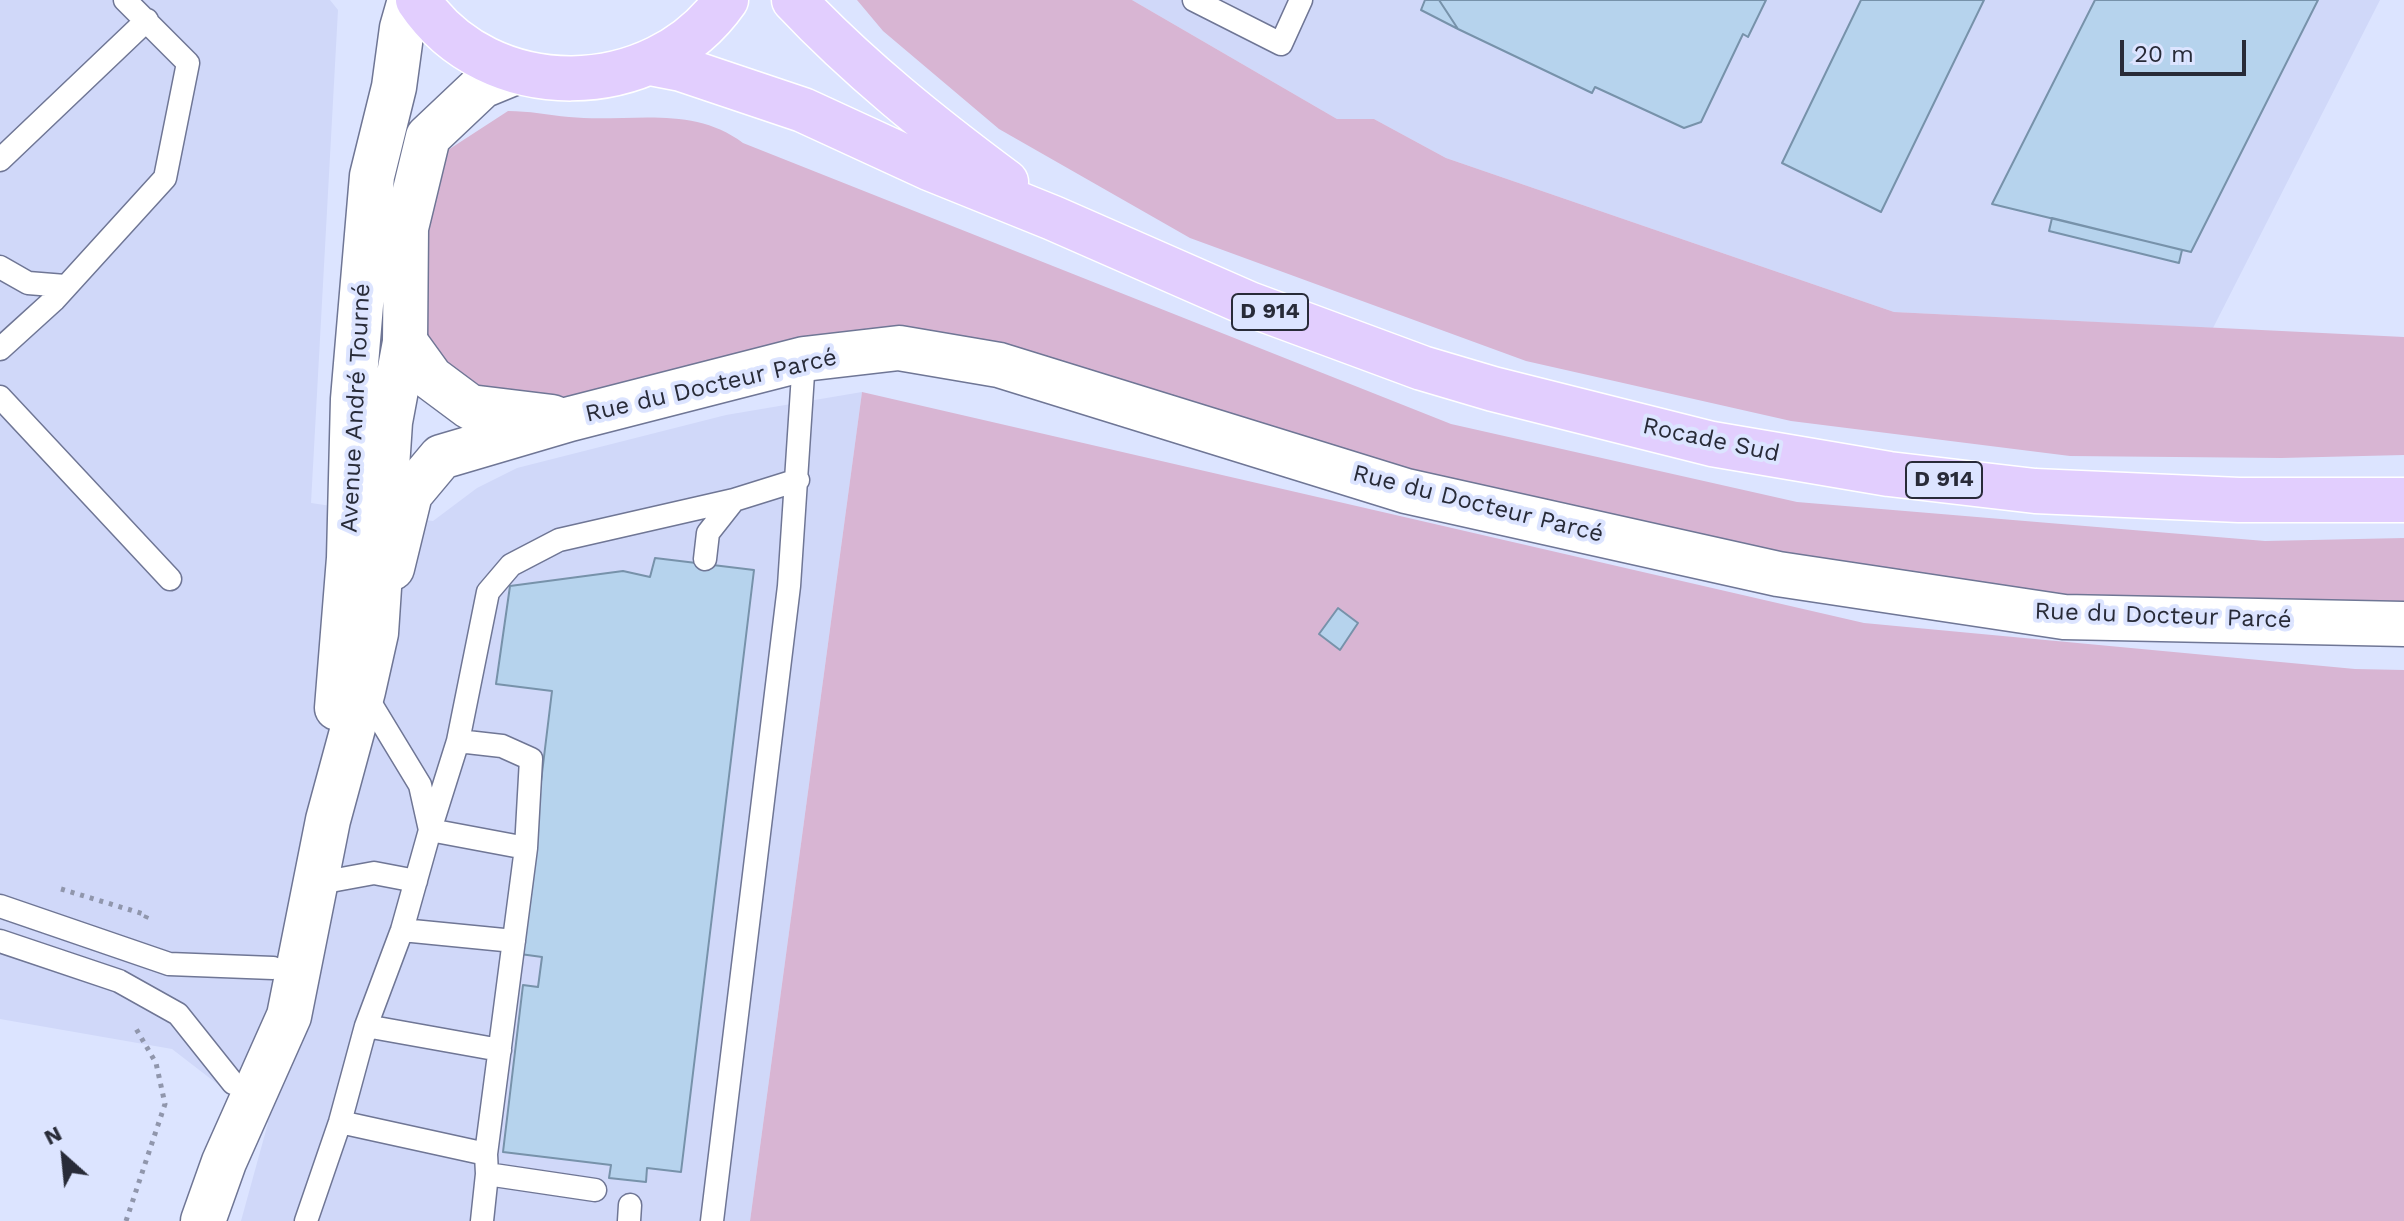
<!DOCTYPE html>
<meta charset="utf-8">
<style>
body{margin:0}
#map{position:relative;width:2404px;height:1221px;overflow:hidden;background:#dce4ff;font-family:"Work Sans",sans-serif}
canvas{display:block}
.north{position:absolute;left:24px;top:1117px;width:80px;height:80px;-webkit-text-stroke:6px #dce4ff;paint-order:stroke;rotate:333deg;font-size:22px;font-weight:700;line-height:32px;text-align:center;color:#282b38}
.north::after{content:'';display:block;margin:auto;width:28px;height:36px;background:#282b38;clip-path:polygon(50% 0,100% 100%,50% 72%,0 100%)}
.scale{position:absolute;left:2120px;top:40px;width:126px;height:36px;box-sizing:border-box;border:4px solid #282b38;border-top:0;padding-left:10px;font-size:24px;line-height:28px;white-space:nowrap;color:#282b38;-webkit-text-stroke:6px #dce4ff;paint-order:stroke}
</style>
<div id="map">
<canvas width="2404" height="1221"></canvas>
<div class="north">N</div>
<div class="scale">20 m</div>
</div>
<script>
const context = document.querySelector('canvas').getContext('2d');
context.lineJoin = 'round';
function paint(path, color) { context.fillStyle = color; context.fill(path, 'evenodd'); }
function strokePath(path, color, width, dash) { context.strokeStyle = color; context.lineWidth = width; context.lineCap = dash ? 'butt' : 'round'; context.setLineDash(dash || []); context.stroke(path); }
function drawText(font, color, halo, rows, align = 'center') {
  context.font = font + ' "Work Sans",sans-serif'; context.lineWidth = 8; context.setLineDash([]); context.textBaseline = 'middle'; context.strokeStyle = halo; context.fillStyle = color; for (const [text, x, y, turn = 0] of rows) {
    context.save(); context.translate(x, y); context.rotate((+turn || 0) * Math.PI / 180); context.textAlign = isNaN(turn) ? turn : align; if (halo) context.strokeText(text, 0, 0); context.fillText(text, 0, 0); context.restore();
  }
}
const built = new Path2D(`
 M0,0H330L338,10L311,503L433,521L477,488L517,468L726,415L862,392L750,1221H241L268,1123L172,1049L0,1019Z
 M1132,0H2380L2213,328L1894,312L1446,158L1374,119H1337Z`);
const green = new Path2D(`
 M857,0H1132L1337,119H1374L1446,158L1894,312L2404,337V455L2281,458L2070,456L1791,421L1526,361L1190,238L999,129L883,31Z
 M508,111C529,111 548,115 569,117C628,123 692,104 743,143L1451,424L1797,502L2265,541L2404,538V602L2066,595L1782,553L1411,470L1004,343L900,327L572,399L479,386L447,362L426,335L427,231L448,150Z
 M862,392L1864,623L2355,669L2404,670V1221H750Z`);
const building = new Path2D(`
 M1425,0H1439L1458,29L1421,10Z
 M1439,0H1766L1748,37L1743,34L1701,122L1684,128L1595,87L1592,93L1458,29Z
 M1861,0H1984L1881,212L1782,163Z
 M2095,0H2318L2191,252L1992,204Z
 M2052,218L2182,250L2179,263L2049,231Z
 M655,558L754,570L681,1172L647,1168L646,1182L609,1178L611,1165L503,1152L523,985L538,987L542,957L520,954L552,691L496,684L510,586L623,571L650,577Z
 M1338,608L1358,623L1340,650L1319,634Z`);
const path = new Path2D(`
 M61,889L147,915L144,922
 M126,1221L165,1104L156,1063L135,1027`);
const service = new Path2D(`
 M1194,0L1281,44L1301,0
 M0,160L147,20
 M0,267L28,283L65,286
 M0,349L54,300L165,178L188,63L125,0
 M0,397L170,579
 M705,559L708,533L734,500L798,480
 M458,741L430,830L526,848
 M314,884L374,873L416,881
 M0,906L169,964L273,968
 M402,930L514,941
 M0,941L119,981L178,1014L233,1083
 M366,1026L500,1050
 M340,1122L486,1154
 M487,1174L486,1154L526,848L531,759L502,746L458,741L488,592L511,565L559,540L734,500
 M306,1221L340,1122L366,1026L402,930L430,830L420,785L363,691
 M482,1221L487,1174L595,1190
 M629,1221L630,1205
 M712,1221L789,586L804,359`);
const minor = new Path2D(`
 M405,342L431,378L470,407L552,417
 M392,568L410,494L441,457L570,419L804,359L899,348L999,365L1406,491L1778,574L2064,617L2404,624`);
const tertiary = new Path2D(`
 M337,708L349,558L353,399L372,176L394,87L402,28L410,0
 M203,1221L224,1162L289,1016L328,820L363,691L376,633L390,422L405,342L406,228L428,137L482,86L516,72`);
const primary = new Path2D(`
 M418,0C489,106 654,103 726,0
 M794,0C858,68 932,127 1006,182
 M650,63L681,69L803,110L929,168L1053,218L1249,304L1422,368L1493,389L1712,444L1889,474L2035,491L2239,500H2404`);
const shields = [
 [1270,312,76],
 [1944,480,76]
];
const shieldNames = [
 ["D 914",1270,312],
 ["D 914",1944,480]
];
const streetNames = [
 ["Rue du Docteur Parcé",711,386,-13],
 ["Avenue André Tourné",356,408,-87],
 ["Rocade Sud",1711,440,12],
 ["Rue du Docteur Parcé",1478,504,14],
 ["Rue du Docteur Parcé",2163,616,2]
];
paint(built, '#d0d8f9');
paint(green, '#d8b5d3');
paint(building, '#b6d3ed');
strokePath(building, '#7792aa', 2);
strokePath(service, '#6f7695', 25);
strokePath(minor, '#6f7695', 47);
strokePath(tertiary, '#6f7695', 47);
strokePath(primary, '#fff', 47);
strokePath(path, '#9096ac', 5, [4, 6]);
strokePath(service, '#fff', 22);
strokePath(minor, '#fff', 44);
strokePath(tertiary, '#fff', 44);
strokePath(primary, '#e2cefe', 44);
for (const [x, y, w] of shields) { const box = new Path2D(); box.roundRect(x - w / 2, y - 18, w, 36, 6); context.fillStyle = '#dce4ff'; context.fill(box); strokePath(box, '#282b38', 2); }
drawText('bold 22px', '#282b38', null, shieldNames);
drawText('24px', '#282b38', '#dce4ff', streetNames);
</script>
